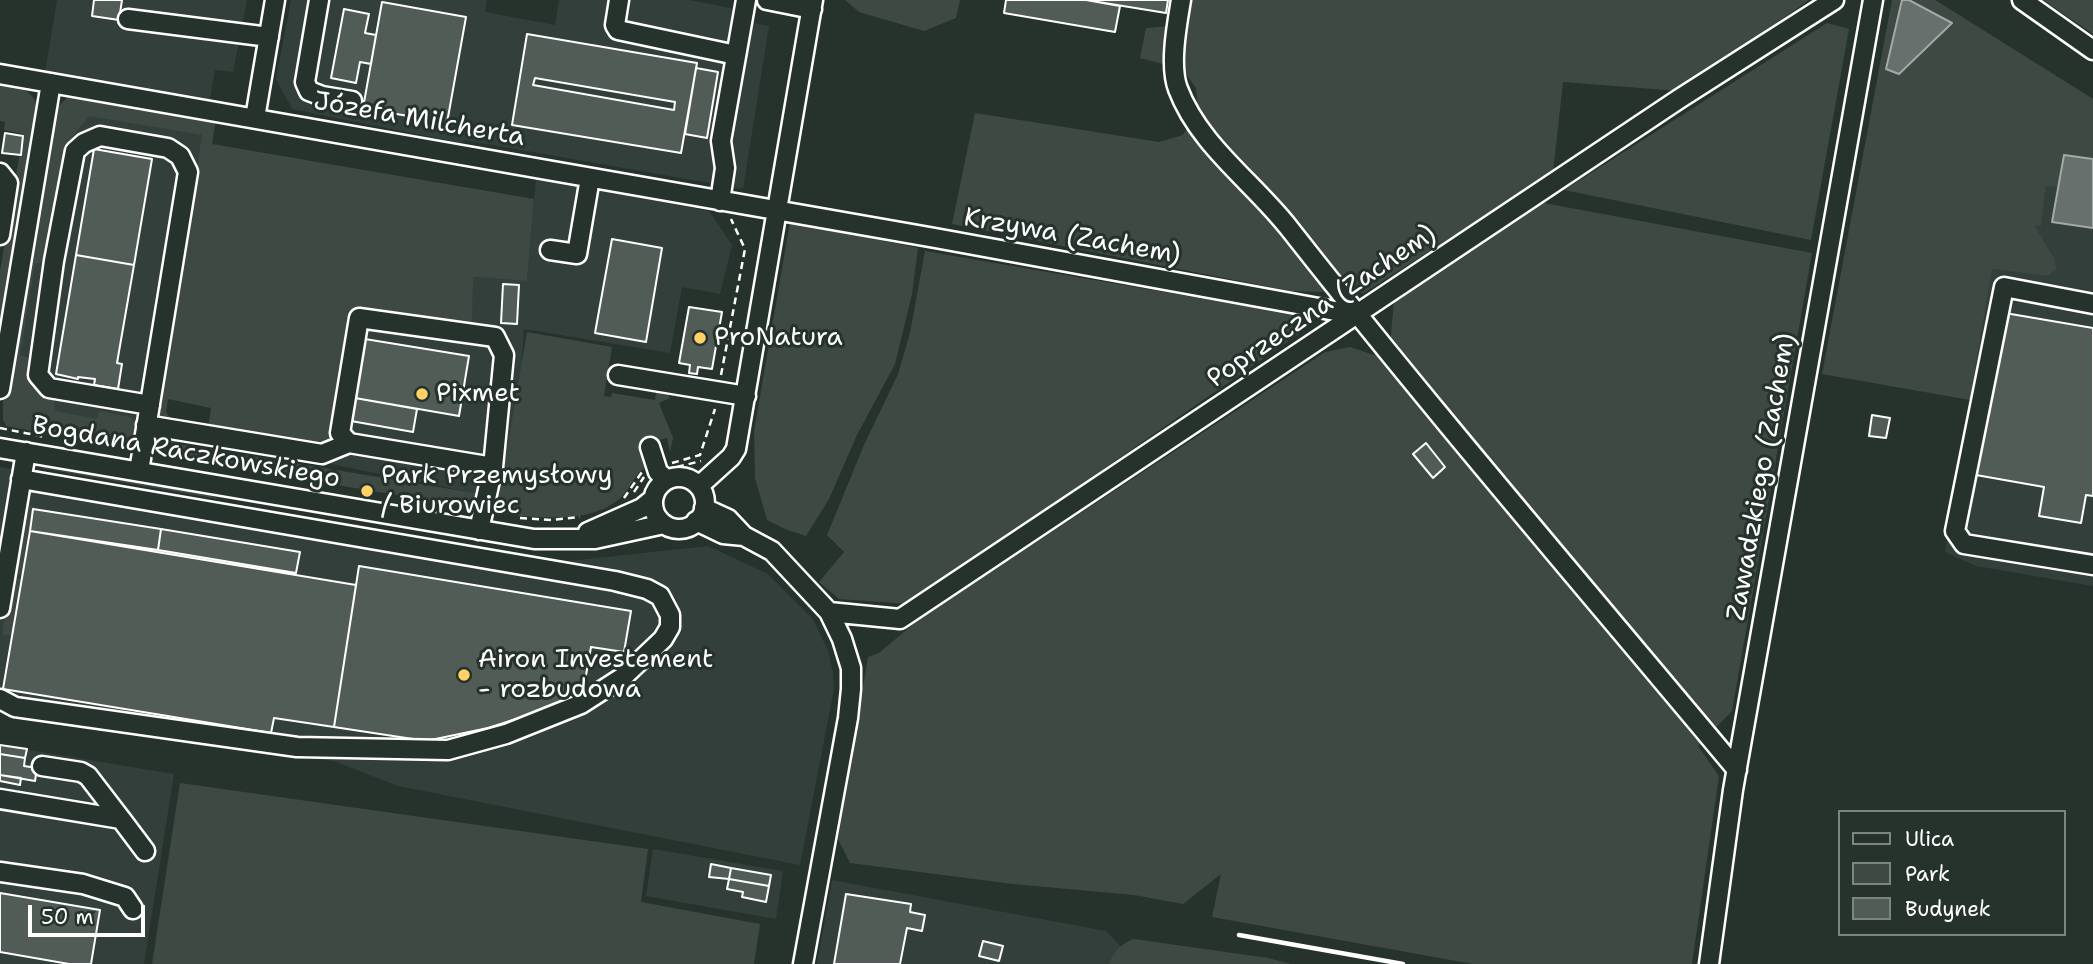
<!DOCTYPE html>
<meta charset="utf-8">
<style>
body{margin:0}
#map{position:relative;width:2093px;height:964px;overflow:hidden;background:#26332d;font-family:"Shantell Sans",sans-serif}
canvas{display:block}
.legend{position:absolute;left:1838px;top:810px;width:228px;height:126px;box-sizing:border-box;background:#26332d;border:2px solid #7d8581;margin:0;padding:9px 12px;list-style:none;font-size:21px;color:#fff}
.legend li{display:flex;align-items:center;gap:14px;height:35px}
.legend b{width:35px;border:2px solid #7d8581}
.scale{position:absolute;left:28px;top:905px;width:117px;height:32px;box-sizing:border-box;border:4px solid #fff;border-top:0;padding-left:9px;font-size:21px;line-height:24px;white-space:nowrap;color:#fff;-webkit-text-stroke:5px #26332d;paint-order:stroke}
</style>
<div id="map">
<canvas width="2093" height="964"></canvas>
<ul class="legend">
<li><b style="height:9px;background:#26332d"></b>Ulica</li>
<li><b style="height:19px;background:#3e4944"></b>Park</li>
<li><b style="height:19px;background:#515c57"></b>Budynek</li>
</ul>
<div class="scale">50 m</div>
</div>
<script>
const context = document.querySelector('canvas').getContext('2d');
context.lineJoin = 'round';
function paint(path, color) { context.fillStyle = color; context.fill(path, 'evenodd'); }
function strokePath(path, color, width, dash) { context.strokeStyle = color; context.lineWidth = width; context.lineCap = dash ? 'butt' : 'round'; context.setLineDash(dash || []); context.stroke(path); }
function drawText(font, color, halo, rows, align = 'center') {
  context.font = font + ' "Shantell Sans",sans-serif'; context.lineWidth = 6; context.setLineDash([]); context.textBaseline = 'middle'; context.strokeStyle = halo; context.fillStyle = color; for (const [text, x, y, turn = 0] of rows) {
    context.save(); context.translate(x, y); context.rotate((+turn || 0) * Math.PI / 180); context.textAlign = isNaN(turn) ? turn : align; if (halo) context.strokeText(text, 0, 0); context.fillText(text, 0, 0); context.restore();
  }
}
const built = new Path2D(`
 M57,0H247L233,72L215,70L210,99L45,72Z
 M291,0H487L485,12L555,25L559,0H689L731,8L738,20L769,26L743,189L464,140L461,143L292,109L276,79Z
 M1892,0H1935L2093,99V586L1976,566L1945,552L1994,254Z
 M86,104L214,126L166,412L180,432L177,444L22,417L10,398L57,125Z
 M536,178L709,211L732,245L720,294L682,287L670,353L524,329L513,501L311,460L344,298L472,277L527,281Z
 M0,467L395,534L569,561L708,546L768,574L812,618L828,650L833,673L834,689L800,865L398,786L334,761L202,746L0,711Z
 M0,745L174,774L144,964H0Z
 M653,849L783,871L776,919L646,896Z
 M832,880L1106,931L1137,964H817Z`);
const green = new Path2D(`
 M845,0H960L956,18L924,31L859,12Z
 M1186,0H1809L1679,91L1563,82L1553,172L1364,293L1290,291L952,224L975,113L1159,142L1183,135L1198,111L1196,88L1182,69L1140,58L1146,28L1181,25Z
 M1892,0H1935L2093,99V159L2064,155L2058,187L2046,186L2041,226L2034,225L2055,260L2056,269L2048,276L1992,269L1970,400L1822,374Z
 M2043,0H2093V34Z
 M1827,23L1849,29L1811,240L1564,190Z
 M0,81C21,86 35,91 40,114L0,359V271L23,134L4,130L5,122L0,121Z
 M80,94L216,119L212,144L534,199L527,281L473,277L472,322L348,310L331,440L325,447L208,429L211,408L168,399L166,412L180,432L178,444L499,497L527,332L612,347L604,396L611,397L612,393L655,400L657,388L666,391L670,398L659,403L673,438L670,453L667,438L641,445L647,467C633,474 631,490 618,500C592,521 551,518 520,516L154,454L153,443L180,282L202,135L89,116L68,142L49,257L46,263H35L20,355L29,358C31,380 34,390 54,400L55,411L97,419L99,411L131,417L137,425L135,441L129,449L6,426L3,419V395L53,111L68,97Z
 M1544,203L1812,253L1732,711L1698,746L1719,776L1692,964H1473L1212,917L1221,874L1183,904L1134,895L1013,884L850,863L838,839L868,657L879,653L917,621L1325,352L1350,347L1374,355L1390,345L1394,301L1493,230Z
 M790,222L918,248L912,294L895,364L857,435L829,499L806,536L785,529L767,520L755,478L754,431Z
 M925,251L1298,315L1303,331L908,604L839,599L819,582L844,552L827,535L864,445L898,374L910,333Z
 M51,466L204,492L219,499L40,468Z
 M25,505L34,507L22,575L14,574Z
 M11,578L22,579L12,636L2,634Z
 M180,783L648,849L641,902L760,924L754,964H152Z
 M1134,939L1268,958L1291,964H1109C1112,953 1123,942 1134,939Z`);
const water = new Path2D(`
 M1902,0H1909L1952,23L1899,74L1886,69Z
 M2064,155L2093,159V228L2052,222Z`);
const building = new Path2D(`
 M94,0H122L119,20L92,16Z
 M1006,0H1086L1120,6L1115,32L1004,13Z
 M1086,0H1168L1166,13Z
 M382,2L466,17L447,123L363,108Z
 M344,9L369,14L365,33L376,35L371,64L360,62L356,83L331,78Z
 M527,34L697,63L681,153L512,125Z
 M696,68L718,72L707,138L685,134Z
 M535,78L675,102L674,110L533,85Z
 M5,133L23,136L21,155L2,153Z
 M94,149L152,159L134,265L76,255Z
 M612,239L662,248L646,342L595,333Z
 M76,255L134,265L117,363L122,364L118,389L94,385L95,379L78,377V379L56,374Z
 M503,284L519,285L517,324L501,323Z
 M689,307L722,312L712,369L698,367L697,374L689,373L690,365L679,363Z
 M2005,313L2093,328V496L2086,495L2081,523L2039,516L2044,487L1976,475Z
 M365,339L469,356L459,416L355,398Z
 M355,398L417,409L413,432L351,421Z
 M1872,415L1890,418L1886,438L1869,436Z
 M1426,443L1445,467L1433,478L1413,454Z
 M33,509L161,529L158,550L30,531Z
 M161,529L300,552L296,573L158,550Z
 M30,531L356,585L334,727L274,718L271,733L3,689Z
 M359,566L631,611L624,652L591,647L582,698L488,728L426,741L334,727Z
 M0,745L27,749L25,758L0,754Z
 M0,754L25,758L24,766L37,768L35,781L0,775Z
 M0,775L21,778L20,785L0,781Z
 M711,864L731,868L729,879L709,877Z
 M731,868L771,875L769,886L729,879Z
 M729,879L769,886L766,902L742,897L743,892L727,889Z
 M0,893L100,910L91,964H69L0,952Z
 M846,894L911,904L910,912L925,915L922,931L907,928L900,964H834Z
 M983,941L1003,946L999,961L979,956Z`);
const path = new Path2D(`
 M721,375L745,249L731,219
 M0,428L45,437
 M672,463L700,455L715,409
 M677,467L701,461
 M634,492L644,477
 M624,498L642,472
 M520,518L551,520L580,517`);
const minor = new Path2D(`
 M319,0L305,82L309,91L322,96L352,101
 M619,0L615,25L618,30L736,55
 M767,0L812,9
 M1181,0C1177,24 1169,66 1178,89C1199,145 1253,182 1289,228C1434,413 1587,590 1737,770
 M2022,0L2093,50
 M128,19L269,37
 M0,74L935,238L1357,315
 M255,118L275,0
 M0,173L8,183L0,235
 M720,201L725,168L721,141L746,0
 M550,250L577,254L590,178
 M2093,304L2004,287L1955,531L1964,544L2093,565
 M618,375L746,396
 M0,389L51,83
 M146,425L322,454L349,443
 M650,447L658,472L667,480
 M0,448L534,539H595L664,524
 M139,471L188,172L180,156L168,148L100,136L84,143L75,151L54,261L38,375L49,388L150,405
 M653 503a26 26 0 1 1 52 0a26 26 0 1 1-52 0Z
 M699,486L731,457L736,449L813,0
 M704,508L728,519L744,536
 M696,521L723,534L744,536L772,551L829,612L842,639L851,668V689L848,718L803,964
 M479,530L493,467L504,355L495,337L359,318L340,433L349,443L493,467
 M588,532L642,508L653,499
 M0,608L26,452
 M829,612L900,619L1679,99L1834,0
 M0,699L15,707L297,747L448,750L506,734L581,704L623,677L663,639L670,627V615L660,596L647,589L615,581L21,479
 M42,766L81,772L88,776L121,819
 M0,799L121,819L145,851
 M0,872L83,884L125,897L133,909
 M1709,964L1733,790L1873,0`);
const rail = new Path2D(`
 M1239,935L1403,964`);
const markers = [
 [700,338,7,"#ffd166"],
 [422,394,7,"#ffd166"],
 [367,491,7,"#ffd166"],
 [464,675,7,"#ffd166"]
];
const streetNames = [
 ["Józefa Milcherta",419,120,10],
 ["Krzywa (Zachem)",1072,237,10],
 ["Poprzeczna (Zachem)",1322,307,-34],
 ["Bogdana Raczkowskiego",186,453,10],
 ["Zawadzkiego (Zachem)",1762,477,-80]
];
const poiNames = [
 ["ProNatura",714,338],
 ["Pixmet",436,394],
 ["Park Przemysłowy",381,476],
 ["/ Biurowiec",381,506],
 ["Airon Investement",478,660],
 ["- rozbudowa",478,690]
];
paint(built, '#333f3a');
paint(green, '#3e4944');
paint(water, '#67706c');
strokePath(water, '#a4a9a7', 2);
paint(building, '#515c57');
strokePath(building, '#fff', 2);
strokePath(minor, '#fff', 23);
strokePath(path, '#fff', 2.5, [7, 5]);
strokePath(minor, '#26332d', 18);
strokePath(rail, '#fff', 4.5);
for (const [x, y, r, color] of markers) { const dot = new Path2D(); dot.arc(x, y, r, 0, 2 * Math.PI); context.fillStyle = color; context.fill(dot); strokePath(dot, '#26332d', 2.5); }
drawText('26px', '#fff', '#26332d', streetNames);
drawText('26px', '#fff', '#26332d', poiNames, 'left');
</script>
